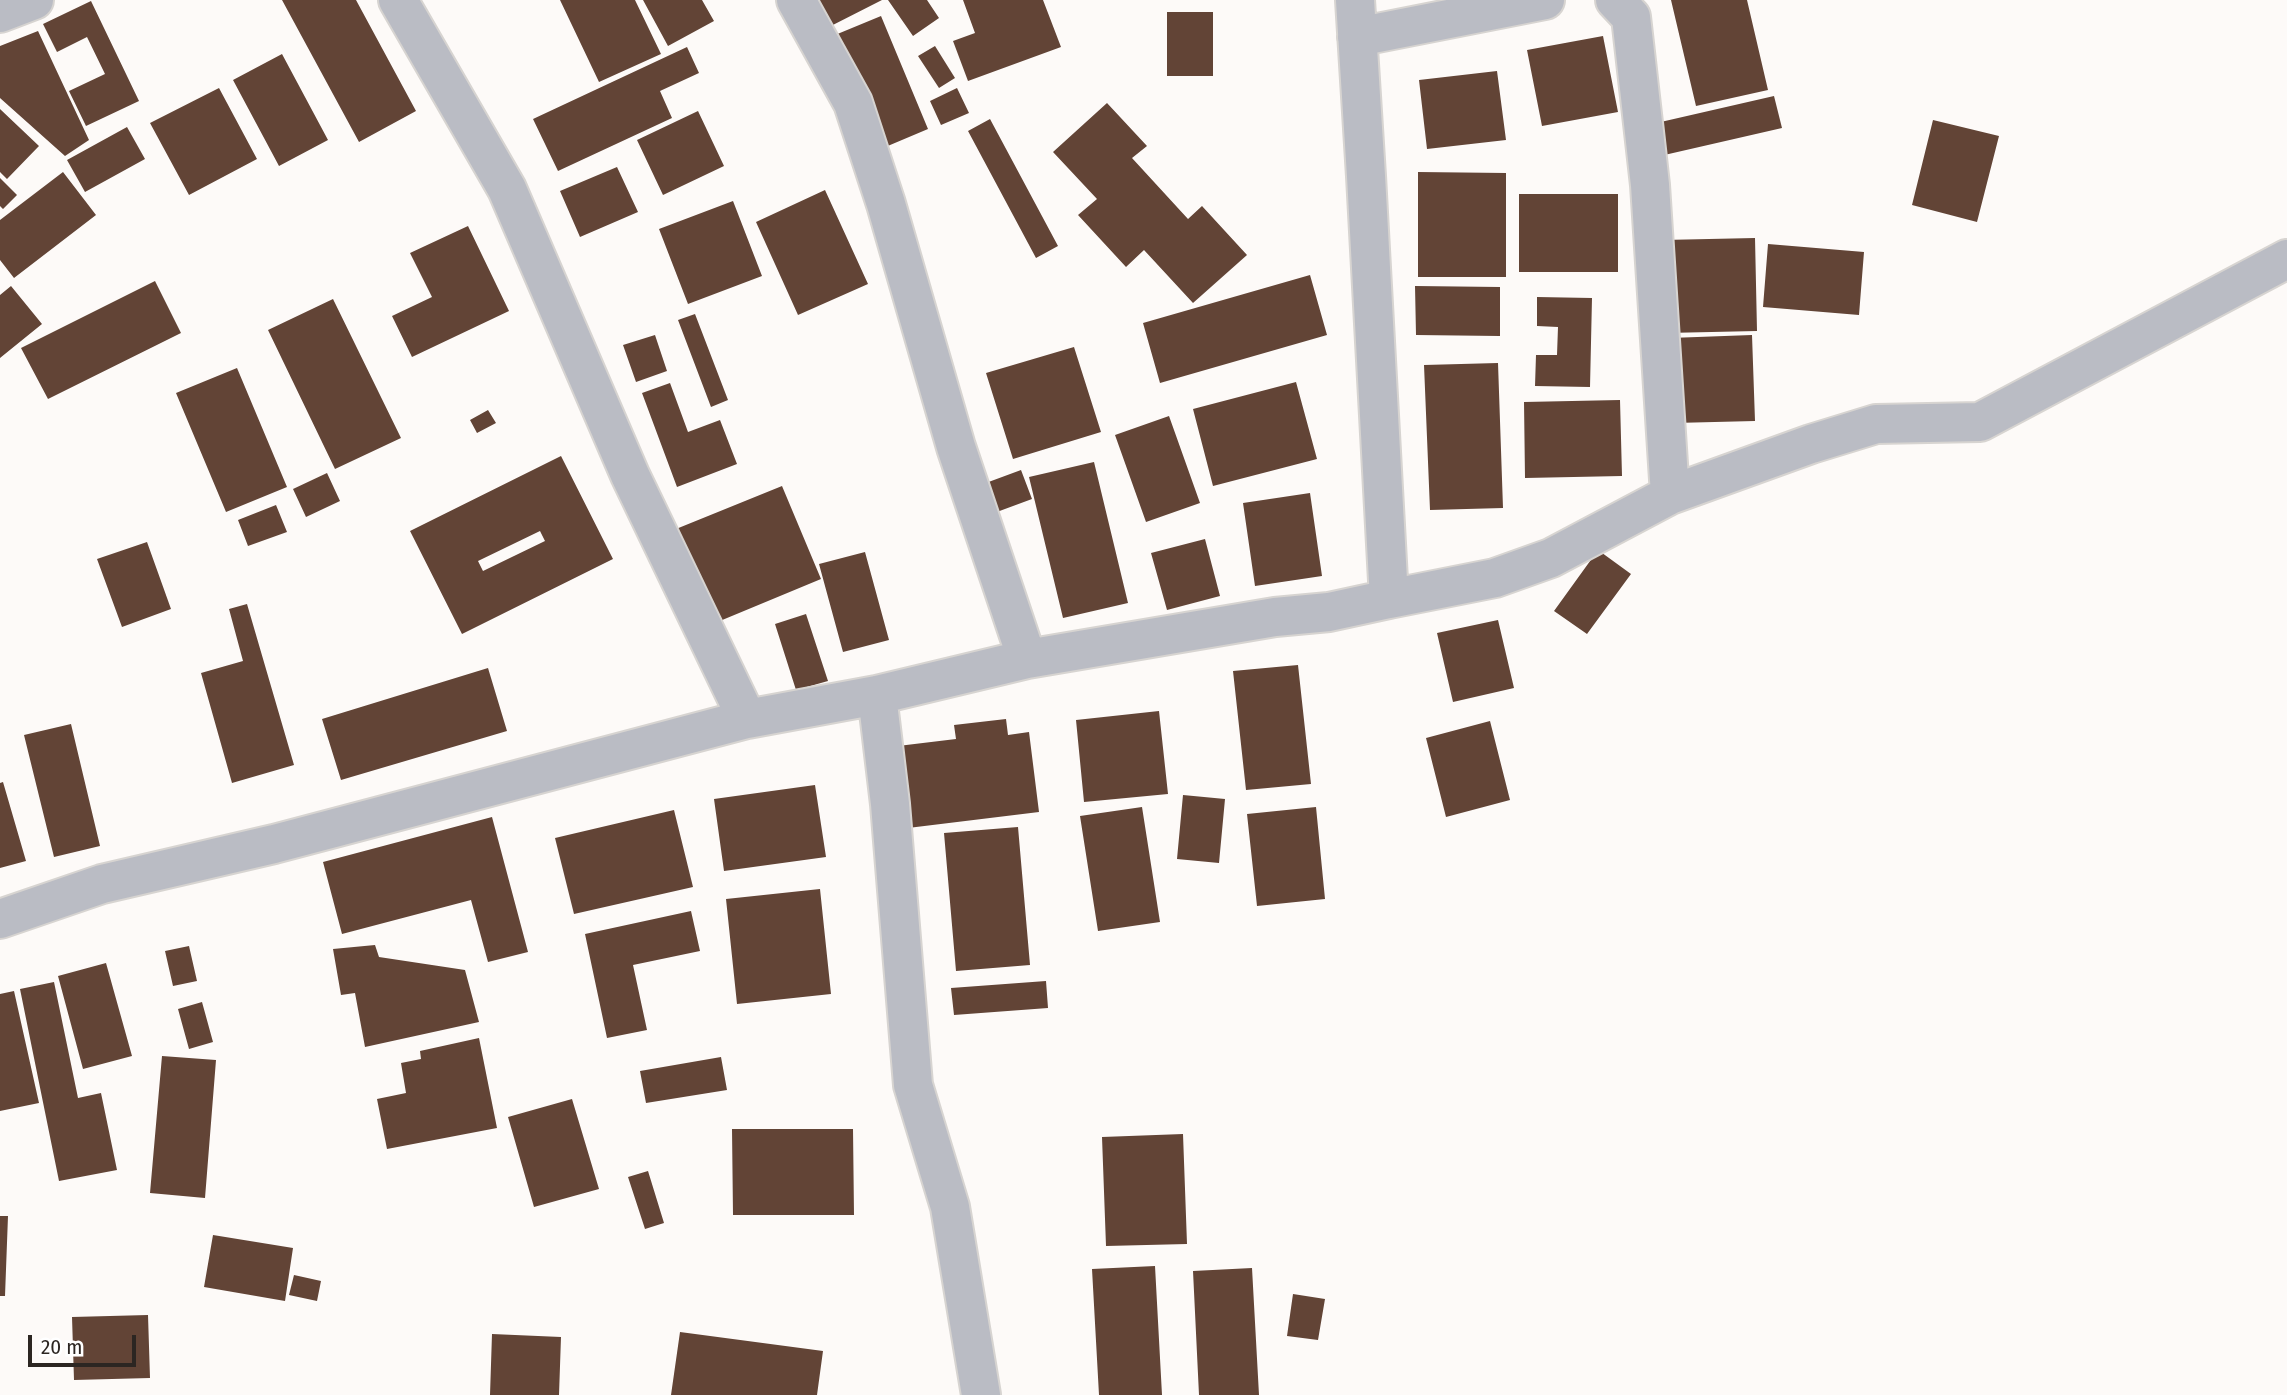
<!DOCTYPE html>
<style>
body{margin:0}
#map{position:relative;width:2287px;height:1395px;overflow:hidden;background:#fdfaf8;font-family:"Fira Sans Condensed",sans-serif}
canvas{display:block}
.scale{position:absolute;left:28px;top:1335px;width:108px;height:32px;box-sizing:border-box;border:4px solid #2c2622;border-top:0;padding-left:9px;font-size:21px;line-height:24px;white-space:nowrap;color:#2c2622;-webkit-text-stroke:5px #fff;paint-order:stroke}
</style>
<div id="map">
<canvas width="2287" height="1395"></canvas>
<div class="scale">20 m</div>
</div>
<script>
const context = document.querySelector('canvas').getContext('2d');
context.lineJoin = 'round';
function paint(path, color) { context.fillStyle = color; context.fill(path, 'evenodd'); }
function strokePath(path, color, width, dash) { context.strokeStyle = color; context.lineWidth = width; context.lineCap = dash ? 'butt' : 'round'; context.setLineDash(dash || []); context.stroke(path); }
const building = new Path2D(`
 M282,0H356L416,111L359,142Z
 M560,0H635L661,54L599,82Z
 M643,0H702L714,21L668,46Z
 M808,0H882L823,30Z
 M888,0H927L939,18L913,36Z
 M963,0H1043L1061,47L968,81L953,41L975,33Z
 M1671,0H1747L1768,90L1696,106Z
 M91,1L139,101L86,126L69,91L105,74L87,37L57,52L43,24Z
 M1167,12H1213V76H1167Z
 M881,16L928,129L883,148L835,35Z
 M38,31L89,140L65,156L0,98V46Z
 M1603,36L1618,112L1542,126L1527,50Z
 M935,46L955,78L939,88L918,56Z
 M687,47L699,73L660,91L672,118L558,171L533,119Z
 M282,54L328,140L279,166L233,80Z
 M1497,71L1506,140L1427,149L1419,80Z
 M219,88L257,159L189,195L150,123Z
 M957,88L969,113L941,125L930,101Z
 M1774,96L1782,128L1660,156L1652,124Z
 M1107,103L1147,146L1132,158L1188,219L1202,206L1247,255L1193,303L1144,250L1126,267L1078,215L1097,199L1053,152Z
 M0,109L39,146L7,179L0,172Z
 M698,111L724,166L663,195L637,140Z
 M990,119L1058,246L1036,258L968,131Z
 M1933,120L1999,136L1977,222L1912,205Z
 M127,127L145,159L85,192L67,160Z
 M617,167L638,212L580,237L560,191Z
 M63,172L96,215L14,278L0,260V220Z
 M1418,172L1506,173V277H1418Z
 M0,178L17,195L3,209L0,206Z
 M825,190L868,284L798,315L756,222Z
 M1519,194H1618V272H1519Z
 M733,201L762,276L688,304L659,229Z
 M468,226L509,311L412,357L392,316L432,297L410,253Z
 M1755,238L1757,331L1666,333L1663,240Z
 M1768,244L1864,252L1859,315L1763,307Z
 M1310,275L1327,335L1160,383L1143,323Z
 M155,281L181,333L48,399L21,348Z
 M11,286L42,324L0,358V295Z
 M1415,286L1500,287V336L1416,335Z
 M1537,297L1592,298L1590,387L1535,386L1536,355H1557L1558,327L1537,326Z
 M333,299L401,438L335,469L268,330Z
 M695,314L728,400L711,407L678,320Z
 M655,335L667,371L636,382L623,345Z
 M1752,335L1755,421L1674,423L1670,338Z
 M1074,347L1101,432L1013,459L986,373Z
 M1498,363L1503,508L1430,510L1424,365Z
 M237,368L287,487L226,512L176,393Z
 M1296,382L1317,459L1213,486L1193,409Z
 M670,383L688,432L720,420L737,464L677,487L642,393Z
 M1620,400L1622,476L1525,478L1524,402Z
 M488,410L496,423L477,433L470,420Z
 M1169,416L1200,503L1146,522L1115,435Z
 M561,456L613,559L462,634L410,531ZM540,531L545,541L483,571L478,561Z
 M1094,462L1128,603L1063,618L1029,477Z
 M1021,470L1032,499L986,516L975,487Z
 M327,473L340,501L306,517L293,489Z
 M782,486L821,579L715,623L676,529Z
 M1310,493L1322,576L1255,586L1243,503Z
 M276,505L287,532L248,546L238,520Z
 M1205,539L1220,596L1167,610L1151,553Z
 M147,542L171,609L122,627L97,559Z
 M1598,550L1631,574L1587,634L1554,611Z
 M865,552L889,640L843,652L819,564Z
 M247,604L294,765L232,783L201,673L243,661L229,609Z
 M806,614L828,681L796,690L775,624Z
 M1498,620L1514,688L1453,702L1437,633Z
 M1298,665L1311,784L1246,790L1233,671Z
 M488,668L507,731L341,780L322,719Z
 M1159,711L1168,794L1084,802L1076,720Z
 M1006,719L1008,735L1029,732L1039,812L908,828L898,746L956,739L954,725Z
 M1490,721L1510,800L1446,817L1426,738Z
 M71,724L100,846L54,857L24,735Z
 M3,782L26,861L0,868V783Z
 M815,785L826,857L724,871L714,799Z
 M1183,795L1225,799L1219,863L1177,859Z
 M1142,807L1160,922L1098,931L1080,816Z
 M1316,807L1325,899L1257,906L1247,814Z
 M674,810L693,887L574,914L555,838Z
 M492,817L528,952L488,962L471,900L342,934L323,862Z
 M1018,827L1030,965L956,971L944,833Z
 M820,889L831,994L737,1004L726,899Z
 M691,911L700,951L633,965L647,1030L607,1038L585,934Z
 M375,945L379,957L465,970L479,1022L365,1047L355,993L341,995L333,949Z
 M189,946L197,981L173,986L165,951Z
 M106,963L132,1056L83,1069L58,976Z
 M1046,981L1048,1008L954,1015L951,988Z
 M54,982L78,1098L101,1093L117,1170L59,1181L20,989Z
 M14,991L39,1103L0,1111V994Z
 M202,1002L213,1042L189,1049L178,1009Z
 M479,1038L497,1128L387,1149L377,1099L406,1093L401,1063L421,1059L420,1051Z
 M162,1056L216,1060L205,1198L150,1193Z
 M721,1057L727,1090L646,1103L640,1071Z
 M572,1099L599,1189L534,1207L508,1117Z
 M732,1129H853L854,1215H733Z
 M1183,1134L1187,1244L1106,1246L1102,1137Z
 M648,1171L664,1223L645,1229L628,1177Z
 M0,1216H8L5,1296H0Z
 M213,1235L293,1248L285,1301L204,1287Z
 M1155,1266L1162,1395H1099L1092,1269Z
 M1252,1268L1259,1395H1199L1193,1271Z
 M294,1275L321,1281L317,1301L289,1295Z
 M1293,1294L1325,1299L1318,1340L1287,1336Z
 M148,1315L150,1378L74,1380L72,1317Z
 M680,1332L823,1351L817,1395H671Z
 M492,1334L561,1337L559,1395H490Z`);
const minor = new Path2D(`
 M398,0L507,189L630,475L747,719
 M796,0L853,103L886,204L956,447L1027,659
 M1615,0L1631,17L1650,185L1670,495
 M0,13L34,0
 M1357,37L1545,0
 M1389,599L1495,578L1551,558L1670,495L1811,444L1876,424L1980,422L2287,259
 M877,695L890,804L913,1085L950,1207L981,1395
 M0,919L102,884L274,844L747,719L877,695L1027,659L1275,617L1329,612L1389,599L1366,176L1355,0`);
paint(building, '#624436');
strokePath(minor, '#d7d4d1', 42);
strokePath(minor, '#babcc4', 38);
</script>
